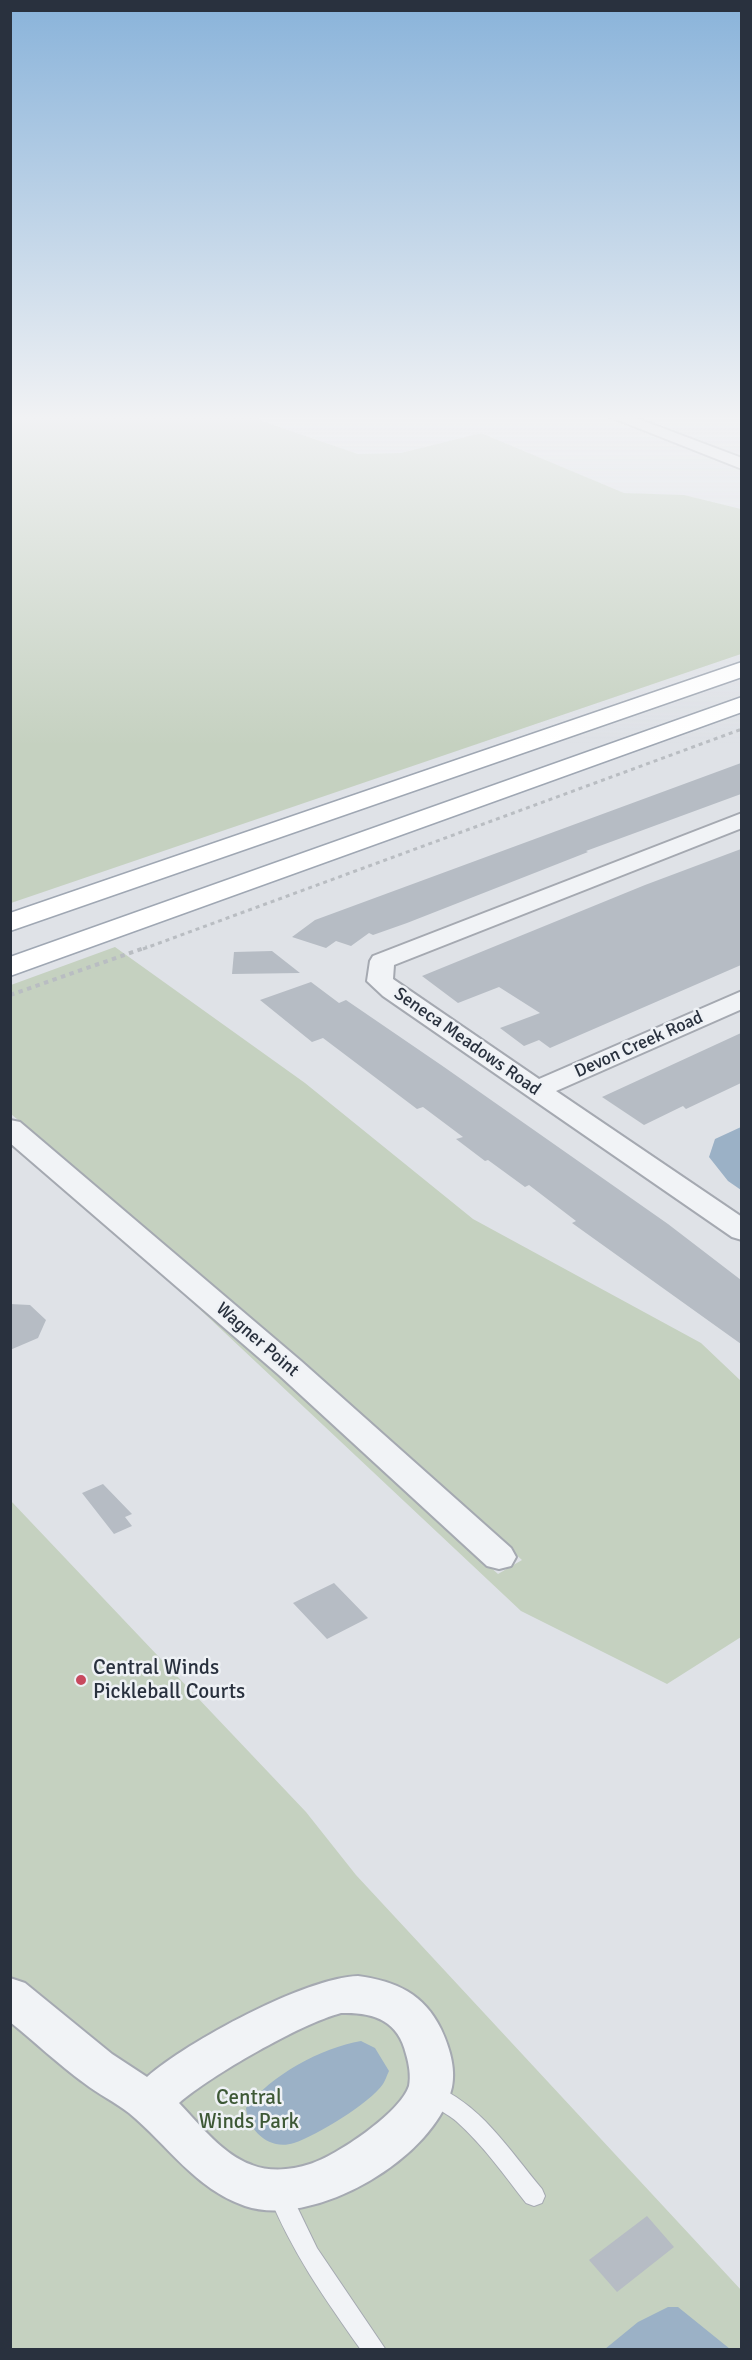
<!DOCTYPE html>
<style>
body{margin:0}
#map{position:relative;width:752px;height:2360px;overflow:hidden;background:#dfe2e7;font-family:Signika,sans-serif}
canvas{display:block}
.frame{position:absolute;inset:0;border:12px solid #29313e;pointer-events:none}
</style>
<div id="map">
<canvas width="752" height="2360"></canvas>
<div class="frame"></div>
</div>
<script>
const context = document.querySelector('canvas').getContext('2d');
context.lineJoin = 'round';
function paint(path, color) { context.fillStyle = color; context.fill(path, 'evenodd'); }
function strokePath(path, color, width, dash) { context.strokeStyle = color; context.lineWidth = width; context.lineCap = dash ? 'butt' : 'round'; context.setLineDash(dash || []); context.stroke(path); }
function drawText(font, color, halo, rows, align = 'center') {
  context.font = font + ' Signika,sans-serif'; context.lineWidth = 5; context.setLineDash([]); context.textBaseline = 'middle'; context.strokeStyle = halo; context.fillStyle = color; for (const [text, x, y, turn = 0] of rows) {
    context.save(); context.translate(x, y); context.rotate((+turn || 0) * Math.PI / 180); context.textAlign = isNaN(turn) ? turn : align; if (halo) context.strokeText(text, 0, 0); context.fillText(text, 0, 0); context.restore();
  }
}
const green = new Path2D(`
 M11,415H258L259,420L358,454L401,453L481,433L624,493L684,495L741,509V654L11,903Z
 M115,947L305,1083L473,1219L701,1343L741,1381V1637L667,1684L521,1611L158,1270L278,1374L498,1574L522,1560L301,1362L11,1114V985Z
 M11,1501L306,1812L356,1875L742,2291L741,2349H11Z`);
const water = new Path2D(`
 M741,1127V1190L728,1181L709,1157L715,1139Z
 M361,2041L375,2048L389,2071C387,2075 385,2081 383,2084C370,2103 316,2136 294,2143C270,2151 248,2131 246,2108C271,2075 321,2048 361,2041Z
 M668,2307H678L730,2349H605L638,2322Z`);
const building = new Path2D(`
 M741,763V794L586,851L588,852L407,923L373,935L369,933L351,946L336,941L326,948L292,937L315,920Z
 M741,849V965L550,1048L539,1040L524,1046L500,1028L540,1013L499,987L458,1003L422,976L645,885Z
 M272,951L300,973L232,974L234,952Z
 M311,982L339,1003L346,1000L444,1067L668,1224L741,1280V1344L572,1223L576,1221L529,1185L525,1187L488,1160L485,1161L456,1139L463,1137L423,1107L417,1109L323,1038L312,1042L260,1000Z
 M741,1033V1083L686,1109L683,1106L644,1125L602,1097Z
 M10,1304L30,1305L46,1320L38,1338L10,1350Z
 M103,1484L132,1514L125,1517L132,1526L114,1534L82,1493Z
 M334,1583L368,1618L327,1639L293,1603Z
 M647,2216L674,2247L617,2292L589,2260Z`);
const pathFar1 = new Path2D(`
 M143,949L742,729`);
const path = new Path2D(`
 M10,995L147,947`);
const service = new Path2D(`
 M430,2084C480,2102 509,2150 542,2189L545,2196L542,2203L534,2206L526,2203C504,2175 483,2145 456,2121C446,2112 425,2104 420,2093L423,2086Z
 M279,2183L287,2186L317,2248L386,2350H361C325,2299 291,2251 268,2193L271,2186Z`);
const minor = new Path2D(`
 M605,415H628L742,458V469Z
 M742,813V828L394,965L393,979L539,1079L742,991V1009L556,1091L742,1217V1240L732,1237L383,996L367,981L370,961L373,956Z
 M10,1120L20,1122L301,1361L511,1548L516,1557L511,1566L499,1569L487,1566L279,1375L10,1143Z
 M358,1976C396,1981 424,1994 441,2029C449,2046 456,2068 452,2087C436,2158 313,2229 245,2206C194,2188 169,2146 129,2113C115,2102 98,2094 84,2083C58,2064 35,2042 10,2022V1978L25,1983L112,2054L147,2077C188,2041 305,1978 358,1976ZM341,2013C373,2012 398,2020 406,2054C409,2064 411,2076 409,2086C400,2113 336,2156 310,2164C292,2170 270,2172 252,2165C223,2155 200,2125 179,2103C212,2075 300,2024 341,2013Z`);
const primary = new Path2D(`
 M742,662V677L10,931V913Z
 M742,697V712L10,976V957Z`);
const markers = [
 [81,1680,6,"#c8495e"]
];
const streetNames = [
 ["Seneca Meadows Road",467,1042,35],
 ["Devon Creek Road",639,1045,-24],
 ["Wagner Point",257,1340,41]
];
const nearPoinames = [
 ["Central Winds",93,1668],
 ["Pickleball Courts",93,1692]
];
const nearParknames = [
 ["Central",249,2098],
 ["Winds Park",249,2122]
];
paint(green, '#c5d1c0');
paint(water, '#9bb1c6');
paint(building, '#b6bcc4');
strokePath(service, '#a5a9b1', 2);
strokePath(minor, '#a5a9b1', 4);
strokePath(primary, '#9fa7b3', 3);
strokePath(pathFar1, '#b9bdc2', 3, [4, 4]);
strokePath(path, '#b9bdc2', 4, [4.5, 4.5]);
paint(service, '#f1f3f6');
paint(minor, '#f1f3f6');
paint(primary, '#fff');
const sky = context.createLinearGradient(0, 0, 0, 746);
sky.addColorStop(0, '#89b3da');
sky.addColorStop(0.56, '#f1f2f4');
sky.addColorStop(1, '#f1f2f400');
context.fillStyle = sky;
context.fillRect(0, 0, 752, 746);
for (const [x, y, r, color] of markers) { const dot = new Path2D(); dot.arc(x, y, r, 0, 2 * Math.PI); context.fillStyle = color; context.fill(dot); strokePath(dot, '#eef1f5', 2); }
drawText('18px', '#29313e', '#eef1f5', streetNames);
drawText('21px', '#29313e', '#eef1f5', nearPoinames, 'left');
drawText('21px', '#3e5936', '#eef1f5', nearParknames);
</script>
